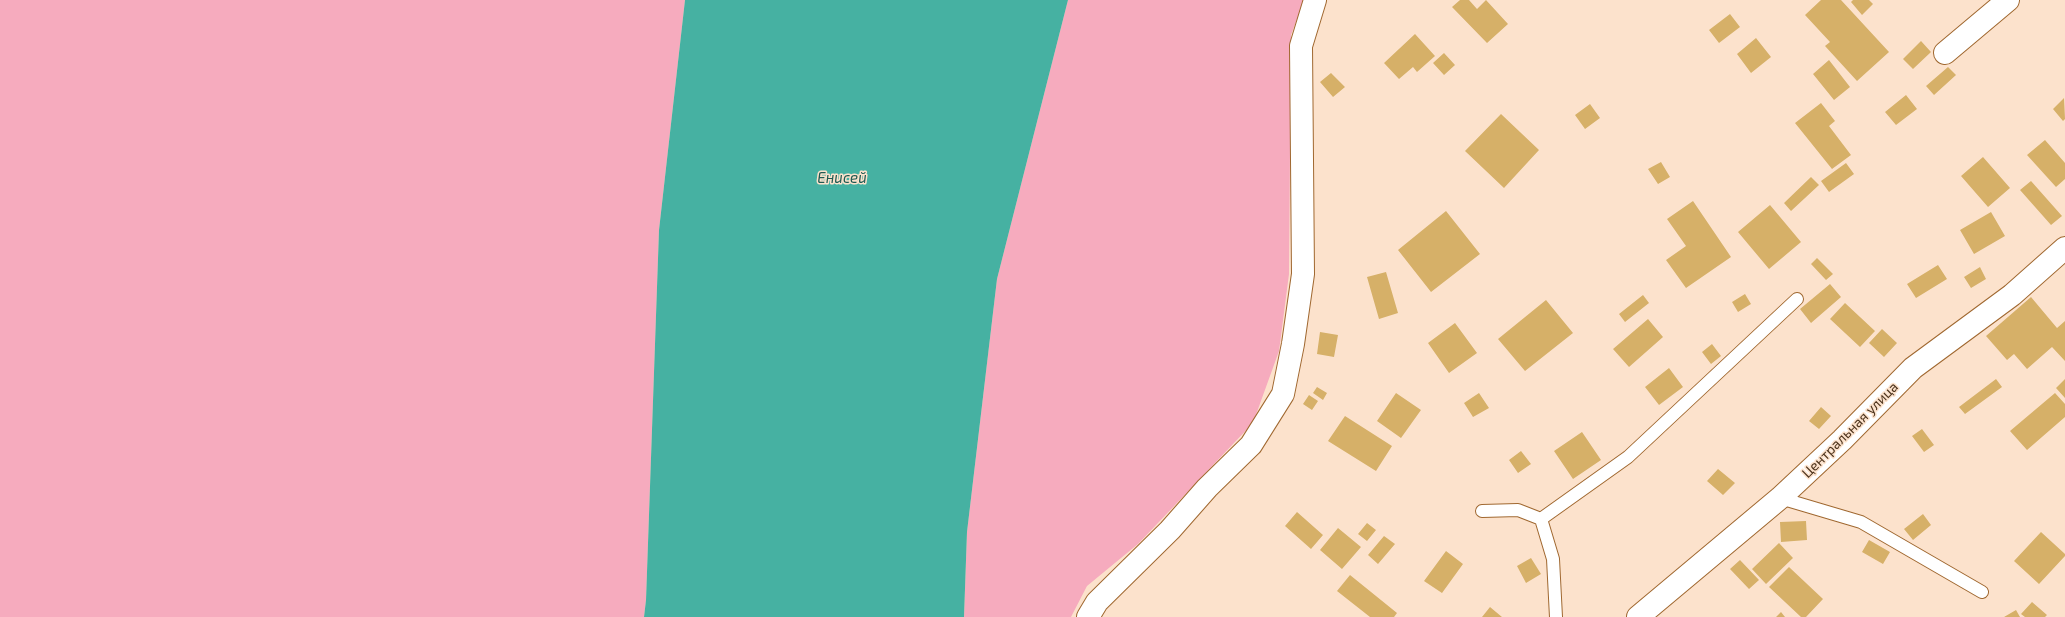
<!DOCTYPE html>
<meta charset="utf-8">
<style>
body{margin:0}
canvas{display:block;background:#fce2cc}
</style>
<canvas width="2065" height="617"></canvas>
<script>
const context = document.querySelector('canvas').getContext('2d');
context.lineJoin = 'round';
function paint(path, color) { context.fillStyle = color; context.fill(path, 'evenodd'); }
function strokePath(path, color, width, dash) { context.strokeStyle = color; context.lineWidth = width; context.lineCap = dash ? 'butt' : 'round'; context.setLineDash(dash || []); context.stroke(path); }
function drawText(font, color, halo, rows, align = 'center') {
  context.font = font + ' "Exo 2",sans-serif'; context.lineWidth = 3; context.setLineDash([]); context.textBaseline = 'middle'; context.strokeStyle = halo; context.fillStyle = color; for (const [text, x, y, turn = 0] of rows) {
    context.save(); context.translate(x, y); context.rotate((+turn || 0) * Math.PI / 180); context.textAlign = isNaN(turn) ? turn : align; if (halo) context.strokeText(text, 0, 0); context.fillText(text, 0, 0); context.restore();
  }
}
const green = new Path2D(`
 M0,0H685L659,230L646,600L644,617H0Z
 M1068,0H1304L1291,35L1289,274L1279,351L1253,423L1138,544L1087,586L1071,617H964L967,532L997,279Z`);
const water = new Path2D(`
 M685,0H1068L997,279L967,532L964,617H644L646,600L659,230Z`);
const building = new Path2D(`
 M1460,0H1469L1477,9L1486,0L1508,24L1487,43L1452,7Z
 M1821,0H1841L1889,52L1857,81L1825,46L1830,42L1805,15Z
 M1853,0H1869L1873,4L1862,15L1851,2Z
 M1730,14L1740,27L1719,43L1709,30Z
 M1415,34L1435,56L1417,72L1413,67L1399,79L1384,63Z
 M1756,38L1771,57L1751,73L1737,54Z
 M1921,41L1931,52L1913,69L1903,59Z
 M1444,53L1455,65L1444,75L1433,63Z
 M1829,60L1850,87L1834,100L1813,74Z
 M1948,67L1956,75L1934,95L1926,86Z
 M1331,73L1345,87L1333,97L1320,82Z
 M1906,95L1917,109L1896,125L1885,112Z
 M2064,98L2065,119L2063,121L2053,109Z
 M1821,103L1835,121L1829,126L1851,155L1832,169L1795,123Z
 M1590,104L1600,118L1585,129L1575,115Z
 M1501,114L1539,150L1504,188L1465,151Z
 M2045,140L2065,163V179L2056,187L2027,155Z
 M1983,157L2010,188L1988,207L1961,176Z
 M1661,162L1670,177L1658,184L1648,169Z
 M1846,163L1854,174L1829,192L1821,181Z
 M1811,177L1819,185L1791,211L1784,203Z
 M2031,181L2062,216L2051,225L2020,190Z
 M1693,201L1731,257L1686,288L1666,260L1686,246L1667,219Z
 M1770,205L1801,242L1769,269L1738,232Z
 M1446,211L1480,254L1431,292L1398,250Z
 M1991,212L2005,236L1974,254L1960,230Z
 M1817,258L1833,274L1826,280L1811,264Z
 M1938,265L1947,279L1916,298L1907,284Z
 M1980,267L1986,279L1971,288L1964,277Z
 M1386,272L1398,313L1379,319L1367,277Z
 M1830,284L1841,297L1811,323L1800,309Z
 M1745,294L1751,304L1738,312L1732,302Z
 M1643,295L1649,303L1625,322L1619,314Z
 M2031,297L2057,328L2065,321V361L2052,347L2027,369L2014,354L2007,360L1986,336Z
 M1546,300L1573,333L1525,371L1498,339Z
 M1845,303L1875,331L1860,347L1830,319Z
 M1648,319L1663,337L1629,367L1613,349Z
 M1455,323L1477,353L1449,373L1428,343Z
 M1882,329L1897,343L1884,357L1869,343Z
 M1320,332L1338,335L1334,357L1317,354Z
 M1712,344L1721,356L1711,364L1702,352Z
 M1669,368L1683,387L1659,405L1645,387Z
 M1996,379L2002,387L1965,414L1959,407Z
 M2065,379V398L2056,388Z
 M1317,387L1327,393L1323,400L1313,393Z
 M1396,393L1421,410L1401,438L1377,421Z
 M1479,393L1489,408L1473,417L1464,403Z
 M2055,393L2065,404V417L2027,450L2010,431Z
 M1309,395L1318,401L1312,410L1303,404Z
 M1821,407L1831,416L1819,429L1809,421Z
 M1345,416L1392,446L1376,471L1328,441Z
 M1922,429L1934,445L1924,452L1912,436Z
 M1582,432L1601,460L1573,479L1554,451Z
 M1521,451L1531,464L1518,473L1509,460Z
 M1718,469L1735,483L1723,495L1707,481Z
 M1297,512L1323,535L1311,549L1285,526Z
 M1923,514L1931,525L1913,540L1904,529Z
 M1806,521L1807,540L1781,542L1780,522Z
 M1367,523L1376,530L1367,541L1358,534Z
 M1338,528L1361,547L1342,569L1320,550Z
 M2041,532L2065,554V556L2039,584L2014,561Z
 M1384,536L1395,544L1378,564L1368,555Z
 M1869,540L1890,552L1883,564L1862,552Z
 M1779,543L1793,558L1766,584L1752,569Z
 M1446,551L1463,564L1442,593L1424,581Z
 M1531,558L1541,574L1526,583L1517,566Z
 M1740,560L1759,580L1749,589L1730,569Z
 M1789,567L1823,599L1806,617H1801L1769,587Z
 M1350,575L1397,613L1394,617H1370L1337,591Z
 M2032,602L2047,615L2045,617H2025L2021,614Z
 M1490,607L1502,617H1482Z
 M2016,610L2020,617H2004Z
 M1781,612L1785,617H1776Z`);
const lane = new Path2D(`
 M1780,498L1861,522L1982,592
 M1482,511L1518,510L1541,519L1553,559L1556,617
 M1541,519L1628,457L1797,299`);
const street = new Path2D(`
 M1945,53L2008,0
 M1088,617L1097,602L1170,530L1207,488L1251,445L1283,394L1293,344L1303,274L1301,46L1315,0
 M1638,617L1780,498L1842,440L1913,368L2012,295L2065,248`);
const streetNames = [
 ["Центральная улица",1850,430,-45]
];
const waterNames = [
 ["Енисей",842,178]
];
paint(green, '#f6abbe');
paint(water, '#46b1a2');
paint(building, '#d6b068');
strokePath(lane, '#a06830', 14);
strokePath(street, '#a06830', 24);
strokePath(lane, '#fff', 12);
strokePath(street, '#fff', 22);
drawText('14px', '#4b321b', '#fce2cc', streetNames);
drawText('italic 15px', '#1f5a52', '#fce2cc', waterNames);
</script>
